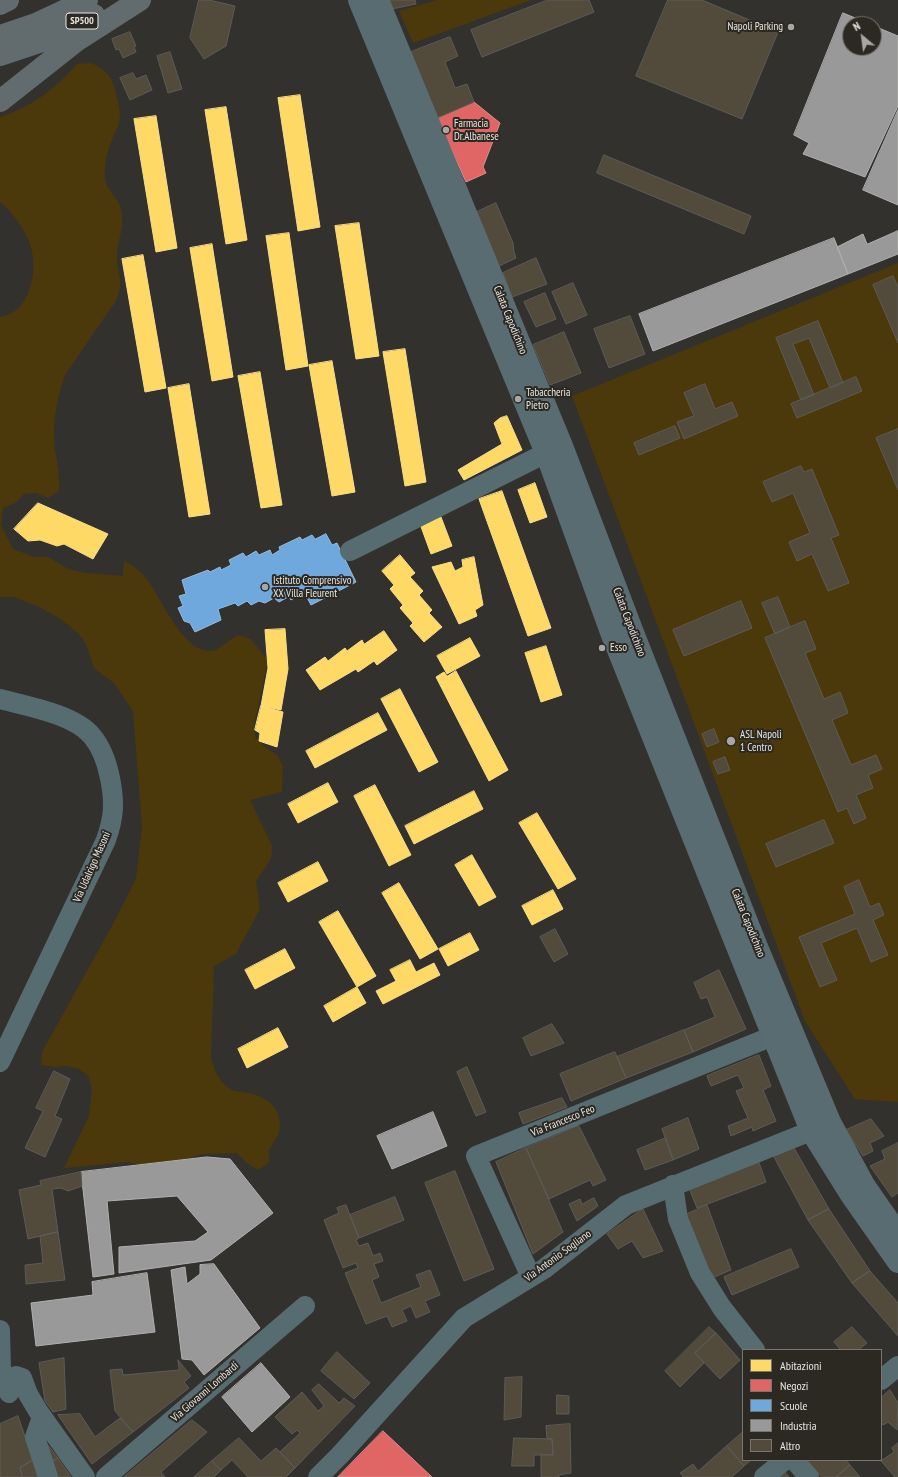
<!DOCTYPE html>
<style>
body{margin:0}
#map{position:relative;width:898px;height:1477px;overflow:hidden;background:#33312e;font-family:"PT Sans Narrow",sans-serif}
canvas{display:block}
.legend{position:absolute;left:742px;top:1349px;width:140px;height:112px;box-sizing:border-box;background:#2c2822;border:1px solid #78746f;margin:0;padding:5px 7px;list-style:none;font-size:12px;color:#e9e6e2}
.legend li{display:flex;align-items:center;gap:8px;height:20px}
.legend b{width:20px;border:1px solid #78746f}
.north{position:absolute;left:842px;top:16px;width:40px;height:40px;box-sizing:border-box;background:#2c2822;border:1px solid #78746f;border-radius:50%;rotate:331deg;font-size:11px;font-weight:700;line-height:16px;text-align:center;color:#e9e6e2}
.north::after{content:'';display:block;margin:auto;width:14px;height:18px;background:#a9a7a3;clip-path:polygon(50% 0,100% 100%,50% 72%,0 100%)}
</style>
<div id="map">
<canvas width="898" height="1477"></canvas>
<ul class="legend">
<li><b style="height:11px;background:#ffd966"></b>Abitazioni</li>
<li><b style="height:11px;background:#e06666"></b>Negozi</li>
<li><b style="height:11px;background:#6fa8dc"></b>Scuole</li>
<li><b style="height:11px;background:#999"></b>Industria</li>
<li><b style="height:11px;background:#524b3c"></b>Altro</li>
</ul>
<div class="north">N</div>
</div>
<script>
const context = document.querySelector('canvas').getContext('2d');
context.lineJoin = 'round';
function paint(path, color) { context.fillStyle = color; context.fill(path, 'evenodd'); }
function strokePath(path, color, width, dash) { context.strokeStyle = color; context.lineWidth = width; context.lineCap = dash ? 'butt' : 'round'; context.setLineDash(dash || []); context.stroke(path); }
function drawText(font, color, halo, rows, align = 'center') {
  context.font = font + ' "PT Sans Narrow",sans-serif'; context.lineWidth = 4; context.setLineDash([]); context.textBaseline = 'middle'; context.strokeStyle = halo; context.fillStyle = color; for (const [text, x, y, turn = 0] of rows) {
    context.save(); context.translate(x, y); context.rotate((+turn || 0) * Math.PI / 180); context.textAlign = isNaN(turn) ? turn : align; if (halo) context.strokeText(text, 0, 0); context.fillText(text, 0, 0); context.restore();
  }
}
const green = new Path2D(`
 M438,0H531L413,43L399,11Z
 M91,63C105,69 111,75 115,90C117,99 120,108 120,117C120,125 115,132 112,140C107,150 104,166 105,178C106,189 115,195 119,204C127,222 118,237 117,255C116,275 126,281 115,302L65,375C58,395 53,418 54,439C55,457 61,473 59,491L48,498L36,493L24,494L15,503L3,508L1,525L13,549L34,557H48L68,569L85,573L123,576L124,560C131,565 139,570 145,577C161,595 184,659 215,650C219,649 233,638 238,635L251,639L268,661L254,724L255,737L265,747L277,755L283,766L282,792L250,800L272,846L271,859L256,881L260,909L236,954L214,966L211,1059C215,1072 221,1085 234,1091C238,1092 245,1092 249,1093C267,1097 280,1107 280,1126C280,1136 272,1142 269,1151C268,1155 269,1160 269,1163L258,1170L247,1163L237,1153L201,1154L177,1163L152,1166L127,1162L64,1168L89,1116L92,1090L89,1077L79,1069L67,1066L54,1067L41,1065L42,1052L113,924L136,879L142,827L133,711L114,683L94,668L86,644L78,633L59,618L37,606L14,597H0V317C30,313 38,272 31,247C26,231 13,212 0,202V117C33,106 54,90 77,64Z
 M898,263V1102L855,1099L805,1021L572,396Z`);
const homes = new Path2D(`
 M300,95L320,227L298,231L278,98Z
 M226,107L247,240L226,244L205,110Z
 M156,116L177,248L156,252L134,119Z
 M359,223L379,356L356,359L335,226Z
 M289,233L308,366L286,370L266,236Z
 M212,244L233,377L212,381L190,248Z
 M143,255L166,388L145,392L122,259Z
 M405,349L426,482L405,486L383,352Z
 M332,361L355,492L332,496L309,365Z
 M260,372L282,505L261,508L238,376Z
 M189,384L210,514L189,517L168,388Z
 M507,416L522,450L464,480L458,470L502,444L494,423L500,418Z
 M535,483L547,517L530,523L518,490Z
 M502,491L551,628L528,636L479,499Z
 M38,503L108,534L93,559L64,544L57,546L40,540L28,541L14,529Z
 M441,517L452,546L431,554L420,524Z
 M400,555L415,573L410,577L423,591L419,595L432,610L429,613L442,627L424,642L410,626L413,623L400,608L403,605L390,589L394,585L382,571Z
 M474,557L483,605L475,610L477,616L459,624L432,567L451,562L455,571L463,567L462,560Z
 M285,629L288,669L281,710L261,706L268,668L265,630Z
 M384,631L397,650L377,665L374,661L358,672L356,669L320,690L306,670L325,657L328,661L345,648L347,651L362,640L364,644Z
 M470,638L480,656L447,674L437,656Z
 M546,646L562,695L541,702L525,653Z
 M456,671L508,770L489,781L436,677L444,672L447,676Z
 M400,689L438,762L419,772L381,699Z
 M261,706L283,712L277,747L259,741L260,733L255,730Z
 M378,713L387,730L315,768L306,751Z
 M328,783L338,802L298,823L288,804Z
 M375,785L411,855L389,866L354,796Z
 M474,791L483,809L414,844L405,826Z
 M537,813L576,879L558,889L519,823Z
 M472,855L496,897L479,906L455,865Z
 M318,862L328,881L288,902L278,883Z
 M399,883L438,949L420,959L382,893Z
 M553,890L563,909L532,925L522,906Z
 M338,911L376,976L357,987L319,922Z
 M470,933L479,950L448,966L439,949Z
 M285,949L295,968L255,989L245,970Z
 M410,960L416,972L434,963L440,975L383,1004L376,991L396,981L390,970Z
 M357,987L366,1003L333,1022L324,1006Z
 M278,1028L288,1047L247,1068L238,1049Z`);
const shops = new Path2D(`
 M474,102L500,123L483,167L486,173L466,182L437,118Z
 M383,1431L432,1477H338Z`);
const schools = new Path2D(`
 M326,534L332,545L337,543L356,582L311,605L304,592L291,600L288,597L279,602L274,598L265,603L259,601L251,605L247,601L238,606L235,603L218,609L221,620L195,632L190,623L184,621L178,608L183,606L179,596L186,594L182,580L208,570L210,572L220,567L221,570L231,565L229,560L243,553L246,557L256,551L259,555L270,550L272,555L280,550L279,547L300,537L302,540L312,535L315,539Z`);
const industry = new Path2D(`
 M843,13L870,24H850V48H874V26L898,36V106L865,177L803,154L809,143L794,135Z
 M898,110V205L863,190Z
 M898,231V254L848,274L837,247L863,234L867,244Z
 M834,238L848,274L653,351L639,314Z
 M433,1112L447,1146L392,1169L377,1136Z
 M207,1157L230,1159L273,1213L211,1260L119,1273V1247L195,1241L208,1232L177,1196L107,1201L114,1274L93,1277L81,1172Z
 M214,1264L260,1328L204,1375L192,1360L182,1359L171,1270L185,1267L187,1284L200,1274V1265Z
 M147,1273L155,1332L36,1346L31,1303L93,1295L92,1282Z
 M261,1363L290,1397L252,1432L222,1397Z`);
const building = new Path2D(`
 M199,0H209L235,6L226,46L204,59L190,38Z
 M389,0H415L416,4L392,9Z
 M548,0H589L594,12L482,57L471,30Z
 M668,0H702L778,32L742,119L636,76Z
 M130,32L136,46L134,47L136,52L123,58L119,49L116,50L112,39Z
 M450,37L458,56L445,62L455,88L467,84L474,102L437,118L411,52Z
 M170,52L182,89L168,93L157,56Z
 M133,73L136,79L146,75L152,90L130,100L120,78Z
 M604,155L751,216L744,234L597,173Z
 M496,203L513,243L514,252L516,258L497,267L475,213Z
 M536,258L547,284L512,297L503,273Z
 M893,276L898,287V343L873,285Z
 M573,283L587,315L566,324L552,292Z
 M545,293L556,319L536,327L524,302Z
 M630,316L645,354L609,368L594,329Z
 M818,321L843,383L830,388L809,338L793,344L814,395L801,400L776,338Z
 M564,332L581,373L550,385L533,345Z
 M856,377L862,391L797,418L791,404Z
 M705,384L715,409L732,402L738,416L684,439L677,422L694,416L684,393Z
 M675,426L680,438L639,455L634,443Z
 M898,429V490L876,438Z
 M801,466L804,472L812,469L839,535L831,538L849,583L828,591L812,554L797,561L789,542L810,533L793,493L772,502L763,482Z
 M778,597L790,627L775,634L762,603Z
 M741,601L752,628L684,656L673,630Z
 M805,621L816,649L805,653L824,699L840,692L848,713L832,720L851,765L876,755L882,769L868,775L873,788L856,795L866,818L854,824L847,808L838,812L765,638Z
 M714,729L719,742L707,747L702,734Z
 M725,757L730,770L718,774L713,762Z
 M824,820L834,843L776,867L766,844Z
 M859,880L870,907L879,903L884,915L873,920L888,955L871,962L857,928L821,943L837,980L820,987L799,937L855,914L844,887Z
 M555,929L568,954L554,962L540,937Z
 M719,970L746,1029L693,1052L684,1030L715,1017L707,997L701,999L694,983Z
 M552,1024L564,1043L531,1056L523,1038Z
 M684,1030L693,1052L626,1078L617,1057Z
 M615,1052L626,1078L571,1101L560,1074Z
 M759,1055L771,1086L763,1090L776,1121L753,1131L752,1127L731,1136L728,1126L748,1118L736,1091L744,1088L738,1075L711,1086L707,1076Z
 M467,1067L486,1112L476,1116L457,1072Z
 M54,1071L70,1079L55,1116L62,1119L45,1157L25,1148L43,1111L36,1108Z
 M562,1098L567,1107L523,1124L519,1113Z
 M688,1118L699,1149L673,1160L662,1129Z
 M871,1119L884,1136L870,1143L873,1151L863,1156L846,1130Z
 M579,1126L606,1180L593,1186L590,1180L549,1199L526,1148Z
 M666,1138L673,1160L645,1170L637,1150Z
 M898,1143V1193L892,1197L870,1166L885,1159L882,1151Z
 M526,1148L563,1232L533,1254L496,1162Z
 M794,1148L829,1209L808,1220L774,1157Z
 M758,1160L766,1182L697,1208L689,1188Z
 M455,1171L494,1269L464,1281L425,1183Z
 M81,1172L82,1186L68,1191L61,1188L52,1189L58,1232L28,1239L19,1190L41,1185L40,1181Z
 M395,1197L404,1220L359,1238L350,1215Z
 M594,1198L598,1206L577,1221L569,1204L580,1199L582,1204Z
 M346,1205L359,1238L356,1240L359,1246L368,1243L373,1256L380,1253L383,1261L374,1264L379,1277L372,1280L381,1303L421,1287L416,1275L430,1270L440,1295L425,1301L430,1312L416,1318L411,1306L402,1310L407,1321L392,1327L387,1316L366,1324L345,1273L358,1268L356,1263L343,1268L324,1220L339,1213L337,1208Z
 M707,1205L731,1270L712,1278L685,1215Z
 M643,1209L663,1251L643,1258L632,1241L618,1249L607,1234Z
 M829,1209L870,1271L852,1283L808,1220Z
 M58,1232L65,1280L26,1284L25,1265L43,1263L40,1236Z
 M791,1249L799,1267L732,1295L724,1277Z
 M870,1271L898,1303V1336L852,1283Z
 M709,1327L716,1333L695,1353L704,1363L680,1387L665,1371Z
 M852,1327L867,1343L858,1350H841L834,1342Z
 M716,1333L740,1360L720,1379L695,1353Z
 M337,1352L370,1383L354,1399L321,1371Z
 M64,1358L66,1409L53,1412L45,1401L39,1363Z
 M178,1360L191,1376L184,1382L189,1388L133,1432L115,1411L110,1370L122,1369L123,1375L179,1370Z
 M522,1377L521,1417L504,1420L505,1378Z
 M319,1384L339,1403L344,1398L355,1406L295,1468L280,1452L300,1433L297,1430L292,1434L275,1417L302,1392L318,1411L324,1406L312,1390Z
 M890,1390L898,1403L897,1430L888,1422L883,1425L881,1422V1398Z
 M557,1395L569,1396V1414H557Z
 M80,1414L95,1437L120,1418L133,1432L92,1464L58,1415Z
 M18,1416L33,1460L20,1468L22,1476L20,1477H0V1424Z
 M192,1420L207,1432L161,1472L165,1477H124Z
 M570,1424L571,1473L559,1475V1477H541V1454L553,1455L552,1439H547L546,1426Z
 M743,1432V1460H751L744,1466L727,1446Z
 M239,1438L261,1461L276,1448L295,1468L286,1477H248L232,1460L221,1470L212,1461Z
 M514,1438L552,1439L553,1455H534V1466H512Z
 M898,1443V1477H895L881,1461L894,1452L892,1448Z
 M48,1445L58,1458L47,1465Z
 M727,1446L744,1466L732,1477H682L683,1476L680,1473L693,1464L698,1471Z
 M58,1458L71,1477H54L47,1465Z
 M33,1460L43,1477H20L22,1476L20,1468Z
 M807,1460H846L850,1465L836,1477H822Z
 M212,1461L221,1470L214,1477H194Z
 M850,1465L860,1477H836Z
 M785,1472L789,1477H779Z`);
const minor = new Path2D(`
 M350,551L546,453
 M0,699C26,706 74,714 92,736C102,748 107,763 110,778C115,803 114,817 106,840L0,1062
 M673,1185L678,1219L700,1273L722,1308L755,1350
 M531,1277L476,1156L773,1036
 M0,1330L1,1371L9,1393
 M881,1380L898,1366
 M6,1387L9,1378L16,1376L22,1378L28,1394L38,1411L85,1477
 M42,1417L35,1437L48,1477
 M794,1460L809,1477
 M106,1477L305,1306
 M318,1477L340,1455L464,1318L544,1269L626,1205L811,1131
 M764,1477L785,1460`);
const major = new Path2D(`
 M359,0L546,453L612,635L811,1131L851,1195L898,1262
 M378,0L562,446L632,630L755,942L830,1122L864,1185L898,1234`);
const highway = new Path2D(`
 M0,4L8,0
 M0,36L36,24L87,0
 M0,55L42,41L94,15
 M0,101L76,41L140,0`);
const markers = [
 [791,27,4,"#a9a7a3"],
 [446,130,4,"#a9a7a3"],
 [518,399,4,"#a9a7a3"],
 [265,587,4,"#a9a7a3"],
 [602,648,4,"#a9a7a3"],
 [731,741,5,"#a9a7a3"]
];
const shields = [
 [82,21,32]
];
const shieldNames = [
 ["SP500",82,21]
];
const poiNames = [
 ["Napoli Parking",783,27,"right"],
 ["Farmacia",454,124],
 ["Dr.Albanese",454,137],
 ["Tabaccheria",526,393],
 ["Pietro",526,406],
 ["Istituto Comprensivo",273,581],
 ["XX Villa Fleurent",273,594],
 ["Esso",610,648],
 ["ASL Napoli",740,735],
 ["1 Centro",740,748]
];
const streetNames = [
 ["Calata Capodichino",510,320,68],
 ["Calata Capodichino",629,622,69],
 ["Via Udalrigo Masoni",92,867,-66],
 ["Calata Capodichino",748,923,68],
 ["Via Francesco Feo",563,1121,-22],
 ["Via Antonio Sogliano",558,1256,-36],
 ["Via Giovanni Lombardi",205,1392,-41]
];
paint(green, '#4c390b');
paint(homes, '#ffd966');
strokePath(homes, '#f8dd8b', 1);
paint(shops, '#e06666');
strokePath(shops, '#e38c8b', 1);
paint(schools, '#6fa8dc');
strokePath(schools, '#94bbde', 1);
paint(industry, '#999');
strokePath(industry, '#b1b0af', 1);
paint(building, '#524b3c');
strokePath(building, '#5d5b58', 1);
strokePath(minor, '#566c71', 20);
strokePath(major, '#586c71', 22);
strokePath(highway, '#626c6e', 22);
for (const [x, y, r, color] of markers) { const dot = new Path2D(); dot.arc(x, y, r, 0, 2 * Math.PI); context.fillStyle = color; context.fill(dot); strokePath(dot, '#2c2822', 1.5); }
for (const [x, y, w] of shields) { const box = new Path2D(); box.roundRect(x - w / 2, y - 8, w, 16, 3); context.fillStyle = '#2c2822'; context.fill(box); strokePath(box, '#e9e6e2', 1); }
drawText('bold 10px', '#e9e6e2', null, shieldNames);
drawText('11px', '#e9e6e2', '#2c2822', poiNames, 'left');
drawText('11px', '#e9e6e2', '#2c2822', streetNames);
</script>
